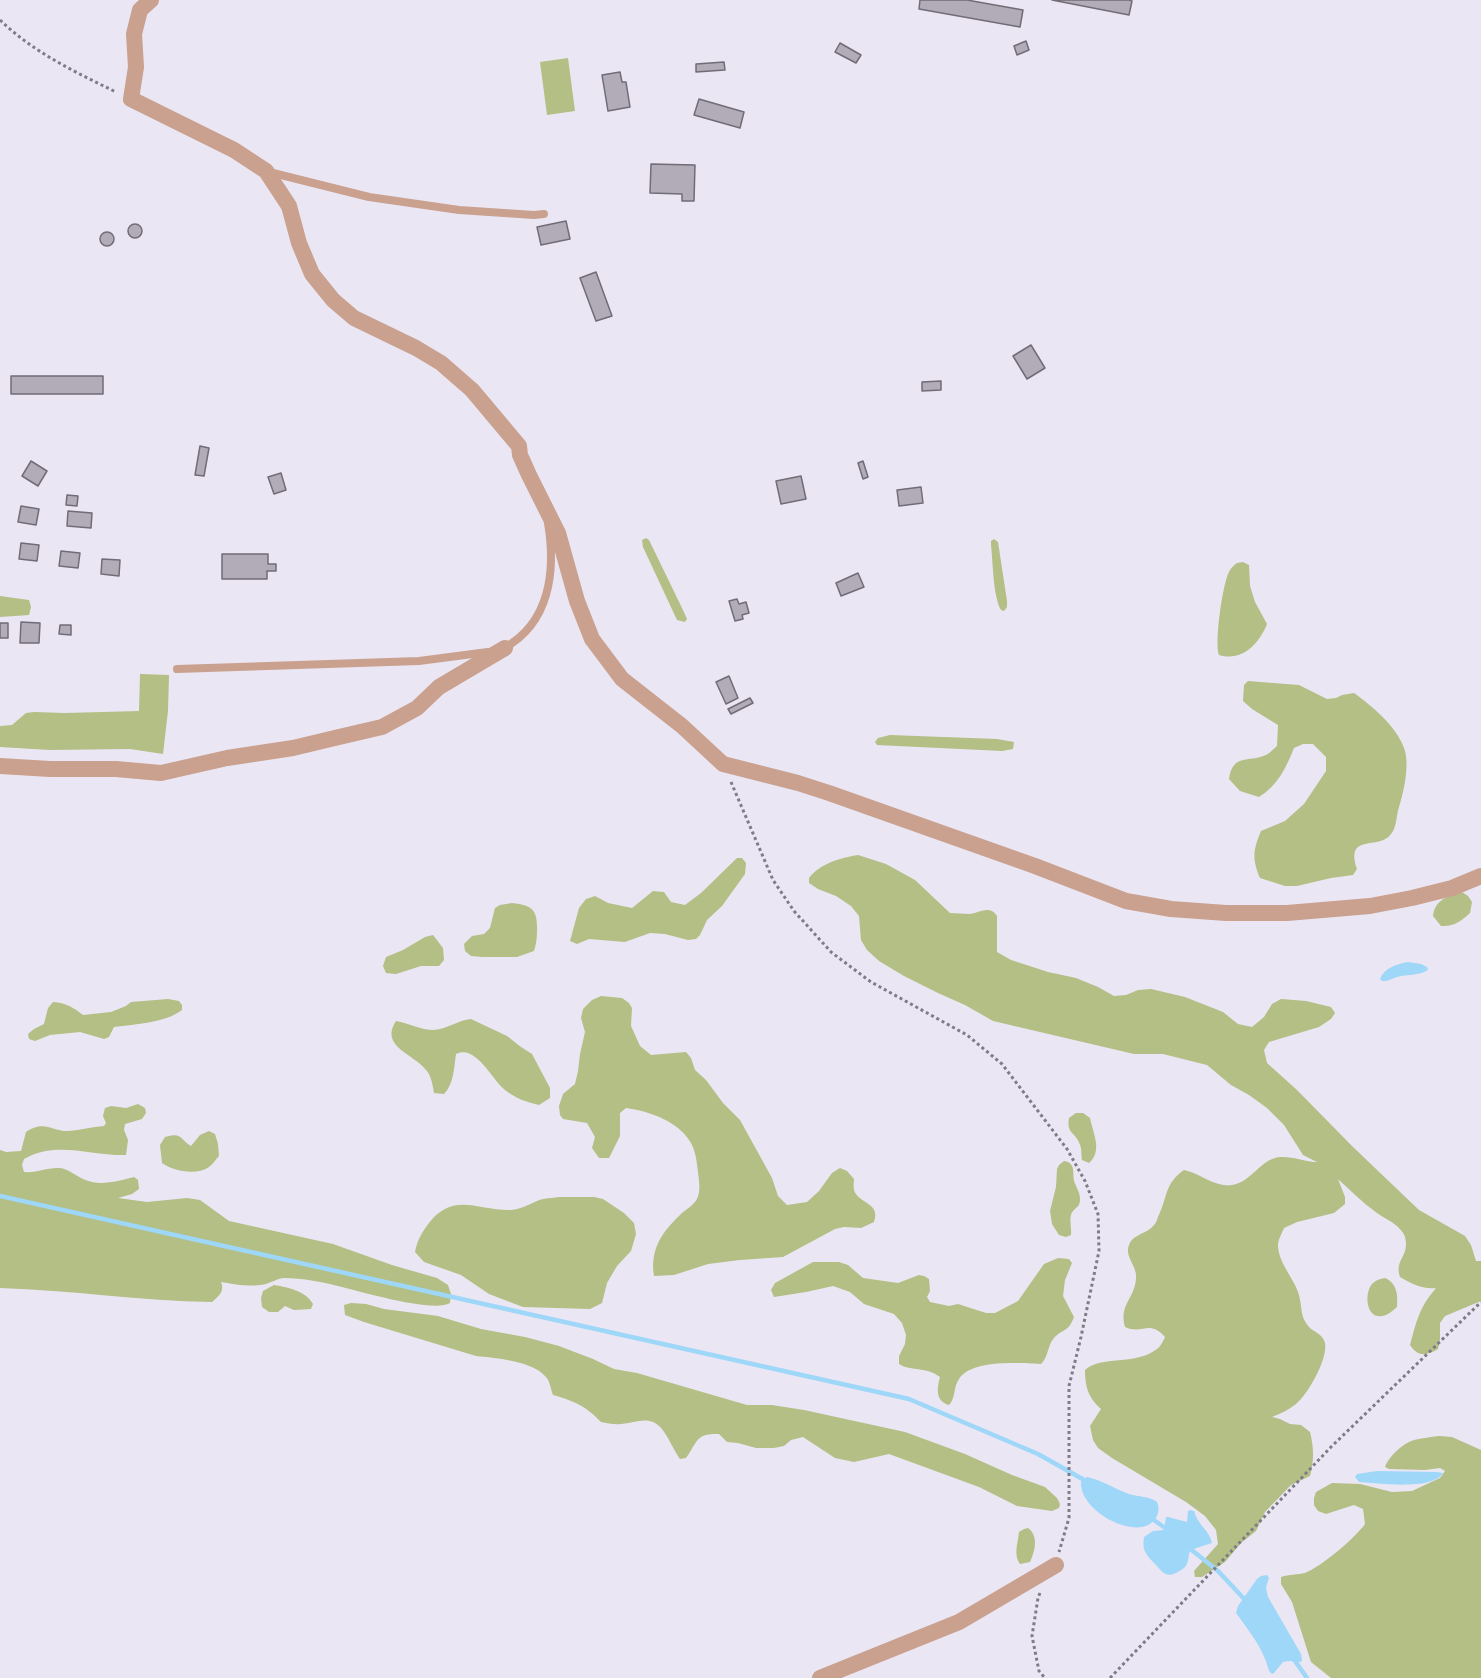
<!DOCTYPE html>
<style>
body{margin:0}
canvas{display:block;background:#eae6f4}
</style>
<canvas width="1481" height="1678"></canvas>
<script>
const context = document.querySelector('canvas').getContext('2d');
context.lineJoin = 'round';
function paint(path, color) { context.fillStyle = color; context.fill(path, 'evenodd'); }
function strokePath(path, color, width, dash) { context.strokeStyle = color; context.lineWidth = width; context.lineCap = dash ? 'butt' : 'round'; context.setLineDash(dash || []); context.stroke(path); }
const green = new Path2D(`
 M568,58L575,111L547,115L540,62Z
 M646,538L649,540L682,608L687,619L685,622L677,620L643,547L642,540Z
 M994,539L998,542L1007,601V607L1004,611L1001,610C993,596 993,562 991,545V541Z
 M1243,562L1249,565L1250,586L1255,602L1267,624C1259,644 1242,662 1219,655C1214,643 1223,580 1230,570C1232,567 1234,565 1237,563Z
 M0,596L29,600L31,607L29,615L0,617Z
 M140,674L169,675L168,711L163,754L130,749L50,750L0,747V726L12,725L26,713L34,712L65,713L139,711Z
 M1248,681L1299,685L1327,699L1336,698L1342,695L1354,693C1372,706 1397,727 1404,748C1410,764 1404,791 1399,807C1396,816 1397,827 1391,834C1379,851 1345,832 1357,869L1353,875L1331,878L1297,886H1285L1260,878C1252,859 1253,850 1261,831L1285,821L1304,804L1326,771V757L1313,744H1303L1294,748C1286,768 1277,786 1259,797L1240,791L1229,779C1233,753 1248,763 1266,755C1270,753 1273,749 1277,746L1278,725L1252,709L1243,701L1244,685Z
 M890,735L997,739L1014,742L1013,749L1002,751L877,745L875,742L878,738Z
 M858,855L886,864L915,880L950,913C956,913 964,914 970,914C981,912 990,905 997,916V952L1011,960L1048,972L1076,978L1098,987L1114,996L1126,995L1138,990L1151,989L1185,997L1223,1012L1238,1024L1252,1027L1264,1017L1272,1004L1281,999L1306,1001L1331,1007L1335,1013L1331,1019L1319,1027L1269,1042L1264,1050L1267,1063L1297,1090L1352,1146L1419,1210L1465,1236L1471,1245L1476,1261H1481V1301L1445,1316L1440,1323V1339L1438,1349C1426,1356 1418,1357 1410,1345C1417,1320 1419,1308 1436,1288C1424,1290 1410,1283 1400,1277C1394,1259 1410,1257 1405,1237C1404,1233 1400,1229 1397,1226C1391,1221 1384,1218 1377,1213C1363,1203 1351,1191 1338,1179L1345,1197V1204L1334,1213L1297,1222L1284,1228C1282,1233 1278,1240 1278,1245C1278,1262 1293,1277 1298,1292C1302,1302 1300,1315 1306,1323C1311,1332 1322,1332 1325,1343C1328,1359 1308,1394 1296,1404C1288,1410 1280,1414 1272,1417L1280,1419L1290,1424L1301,1425L1310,1432C1314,1448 1314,1461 1310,1476L1291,1485L1265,1512L1256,1531L1241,1543L1225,1562L1202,1577H1195L1194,1571L1218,1544L1216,1530L1205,1516L1186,1502L1112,1458L1098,1448L1093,1440L1090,1426L1101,1409C1088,1398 1085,1386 1085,1370C1101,1355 1135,1366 1157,1349C1161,1346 1163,1341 1165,1337C1149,1319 1143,1335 1125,1327C1119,1304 1134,1300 1136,1279C1138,1266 1124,1257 1129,1245C1133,1234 1147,1234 1154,1225C1156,1223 1157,1220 1158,1217C1168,1197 1164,1184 1184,1170C1200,1173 1215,1188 1232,1185C1252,1182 1260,1159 1280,1157C1292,1156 1306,1162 1317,1162L1303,1155L1284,1125L1267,1108L1249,1095L1231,1085L1207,1065L1163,1054H1134L993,1021L965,1005L938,993L904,976L879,961L867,950L861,940L859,916L851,906L836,896L818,889L809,883V878C821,863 840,858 858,855Z
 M737,858H742L746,863L745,874L722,906L707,920L700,935L696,939L688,940L665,934L650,933L625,942L589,939L577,944L570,941L579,908L586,899L595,896L608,903L632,908L653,891L664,892L671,902L685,905L701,893Z
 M1462,892L1468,896L1472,902L1470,913C1461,921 1454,927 1441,926L1433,916C1435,900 1447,896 1462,892Z
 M512,903C529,905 537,908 537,926C537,935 537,942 534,951L517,957H482L471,956L465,951L464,944L472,936L484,934L490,928L495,908L500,905Z
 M433,935L443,948L444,960L439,966H421L396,974L386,973L383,966L386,957L403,950L425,937Z
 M601,996L622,998L629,1003L632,1008L631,1026L640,1046L651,1055L686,1052L691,1058L695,1070L706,1080L723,1103L740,1120L772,1178L778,1196L787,1205L807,1202L819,1191L832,1173L840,1168L847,1171L854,1179C854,1182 853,1186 854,1190C858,1204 881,1202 874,1222L861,1228L844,1227L835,1229L783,1257L740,1260L708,1264L674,1275L654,1276C650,1249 662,1232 680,1215C685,1210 694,1205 697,1199C701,1191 699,1181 698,1172C697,1164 696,1153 692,1145C681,1122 649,1111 626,1108L620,1113V1136L609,1158H599L592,1148L595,1137L587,1123L563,1119L560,1115L559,1106L563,1094L575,1084L578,1071L580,1054L585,1032L581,1018L583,1009L592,1000Z
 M168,999L179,1001L182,1005V1010C165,1023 136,1024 114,1027L109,1037L104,1039L80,1032L50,1035L35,1041L29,1039L28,1034L34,1029L44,1024L48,1008L53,1002C66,1003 73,1007 83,1015L111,1012L126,1006L131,1002Z
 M471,1019L507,1036L521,1047L532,1054L550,1088V1098L539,1105C526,1102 515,1098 505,1090C492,1080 476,1044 456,1054C454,1067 454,1084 444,1094L434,1093C433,1086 431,1076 427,1071C415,1054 379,1047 396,1021C408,1023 421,1030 434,1030C448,1029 458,1020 471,1019Z
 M138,1104L145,1108L146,1113L142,1119L125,1124L124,1130L128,1140L126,1155C91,1156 56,1140 24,1159L22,1165L24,1172C38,1173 45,1168 57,1168C66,1167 75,1175 83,1179C99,1187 118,1181 134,1177L138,1180L139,1189L132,1194L118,1198L147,1202L187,1198L200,1200L229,1221L333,1244L392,1265L437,1278L448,1285L451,1294L450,1303C433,1313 363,1292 342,1287C323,1282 303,1278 283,1278C277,1279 272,1282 266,1284C250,1287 237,1285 221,1282C225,1291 219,1296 212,1302C141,1301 71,1290 0,1288V1150L6,1152L21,1151L26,1132C45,1119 52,1132 69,1131C80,1130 92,1127 104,1126L106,1123L103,1116L105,1108L111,1106L126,1108Z
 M1076,1113H1083L1090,1118C1093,1133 1103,1151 1089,1163L1082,1160C1081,1155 1082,1149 1080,1145C1076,1132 1066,1134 1069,1118Z
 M209,1131L215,1134L218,1144L219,1156C216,1159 213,1164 209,1167C196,1176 173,1171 162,1163L160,1145L165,1137C183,1132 179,1139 191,1146L200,1135Z
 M1064,1161C1068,1162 1070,1162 1072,1166C1074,1170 1073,1176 1074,1181C1076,1187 1080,1192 1080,1199C1080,1207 1077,1206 1073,1211C1068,1216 1072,1228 1071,1235L1066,1237L1059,1235L1052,1224L1050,1211L1056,1187L1057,1169L1059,1165Z
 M560,1197H594L603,1199L624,1213L634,1223L636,1234L631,1251L617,1266L607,1283L602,1303L590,1309L523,1307L489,1294L461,1275L424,1262L415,1252C417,1241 422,1232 429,1223C454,1191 478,1211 511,1210C521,1209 528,1205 537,1201C543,1198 553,1198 560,1197Z
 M1058,1258L1069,1259L1072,1263L1065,1280L1063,1296L1074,1317C1068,1333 1063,1328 1054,1338C1047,1346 1049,1356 1041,1364C1019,1363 972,1359 959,1379C953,1387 956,1398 949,1405C935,1401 937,1388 940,1377C926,1366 912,1372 899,1364V1356L905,1344L906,1335L902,1323L894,1314L864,1304L850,1292L833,1286L806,1292L774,1297L771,1290L775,1283L813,1262H839L848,1265L863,1278L898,1283L919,1275L924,1276L929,1279L930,1291L927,1297L930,1302L949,1306L958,1304L986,1313H995L1018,1301L1044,1264Z
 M1385,1278C1397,1283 1398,1295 1397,1307C1370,1333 1361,1298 1372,1284C1376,1280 1380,1279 1385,1278Z
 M274,1285C287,1287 306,1291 313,1304L311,1309L294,1310L285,1306L278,1312H269L262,1307L261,1298L263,1291Z
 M351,1303L366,1304L384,1309L438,1316L481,1329L525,1337L559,1346L593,1359L614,1369L637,1373L747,1405H772L804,1410L905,1432L965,1454L1012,1475L1045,1487L1057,1498L1060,1504L1059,1508L1052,1511L1017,1506L979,1487L889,1454L854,1462L835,1458L803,1437L791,1440L784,1446L774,1448H756L738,1443L727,1442L719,1434C696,1433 698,1441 686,1458L680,1459C673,1449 669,1438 662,1429C650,1414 636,1423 621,1424C615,1425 607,1423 601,1422C586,1406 574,1401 553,1395C551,1390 550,1381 546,1377C533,1361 496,1358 476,1356L364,1322L345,1315L344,1305Z
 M1439,1436L1452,1437L1481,1450V1678H1331L1311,1662L1292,1602L1281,1584V1577C1290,1574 1297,1575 1305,1573C1321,1567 1356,1537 1365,1524L1363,1509L1354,1505L1326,1514L1318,1511L1314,1505V1498L1316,1492L1332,1483L1360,1484L1392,1492L1412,1491L1440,1478L1445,1471L1440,1468L1425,1470L1389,1469L1385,1467C1389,1456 1402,1444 1414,1440C1422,1438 1431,1437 1439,1436Z
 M1028,1528C1039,1536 1035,1551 1030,1562L1020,1564C1013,1555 1018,1543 1019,1532L1024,1529Z`);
const water = new Path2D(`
 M1408,962L1421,964L1427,967L1428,970C1418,976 1408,974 1397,977C1391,979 1389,981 1382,981L1380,979C1384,968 1397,964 1408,962Z
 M1377,1471L1437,1472L1443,1473C1432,1491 1378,1483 1359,1482L1355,1477L1357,1474Z
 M1087,1477C1102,1480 1115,1489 1129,1494C1139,1497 1149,1496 1157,1502C1159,1508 1159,1511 1157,1516C1143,1545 1079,1513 1081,1482Z
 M1190,1510L1194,1511C1197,1524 1210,1531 1212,1543L1190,1550C1188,1556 1189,1564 1184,1568C1182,1570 1179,1571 1176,1573C1164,1579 1161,1569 1153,1562C1145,1553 1142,1550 1144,1537L1153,1531L1164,1530L1166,1517H1168L1187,1522L1188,1511Z
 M1267,1575L1269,1578L1266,1587L1268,1597L1301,1654L1302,1660L1301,1662L1289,1661L1283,1662L1274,1673L1272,1674L1269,1671C1264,1649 1249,1631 1236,1613L1238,1606L1257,1579L1261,1576Z`);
const stream = new Path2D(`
 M0,1196L909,1399L1038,1454L1086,1481
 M1151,1518L1168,1530
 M1188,1547L1218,1571L1248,1603
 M1293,1658L1307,1678`);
const building = new Path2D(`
 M920,0H967L1023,10L1020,27L919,9Z
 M1052,0H1129L1132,1L1129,15Z
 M1026,41L1029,50L1017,55L1014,46Z
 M840,43L861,55L856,63L835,52Z
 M724,62L725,70L696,72V64Z
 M620,72L622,82H626L630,107L608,111L602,75Z
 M699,99L744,112L740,128L694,115Z
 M651,164L695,165L694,201H682V194L650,193Z
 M566,221L570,239L541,245L537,227Z
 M128 231a7 7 0 1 1 14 0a7 7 0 1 1-14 0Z
 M100 239a7 7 0 1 1 14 0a7 7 0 1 1-14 0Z
 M596,272L612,316L596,321L580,278Z
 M1031,345L1045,368L1027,379L1013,356Z
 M11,376H103V394H11Z
 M941,381V390L922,391V382Z
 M200,446L209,448L204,476L195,475Z
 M31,461L47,471L38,486L22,476Z
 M863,461L868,477L863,479L858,463Z
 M281,473L286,490L274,494L268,477Z
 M801,476L806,499L781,504L776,481Z
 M921,487L923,503L899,506L897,490Z
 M67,495L78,496L77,506L66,505Z
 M21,506L39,509L36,525L18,522Z
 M68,511L92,513L91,528L67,526Z
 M21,543L39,545L37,561L19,559Z
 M61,551L80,553L78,568L59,566Z
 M222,554H268V564H276V571H267V579H222Z
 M102,559L120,560L119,576L101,574Z
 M858,573L864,587L841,596L836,583Z
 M737,599L739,604L746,602L749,613L742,615L743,619L735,621L729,601Z
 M21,622L40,623L39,643H20Z
 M0,623H8V638H0Z
 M60,625H71V635L59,634Z
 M729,676L738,698L726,704L716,682Z
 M750,698L753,703L731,714L728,709Z`);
const path = new Path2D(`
 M0,20C33,52 75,72 116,92
 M731,782L773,880L794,911L831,952L871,982L967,1035L1002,1064L1067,1149L1085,1181L1098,1214L1099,1251L1081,1337L1069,1386V1518L1059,1552
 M1040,1593L1038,1598L1032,1636L1039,1671L1045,1678
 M1110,1678L1332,1446L1481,1302`);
const service = new Path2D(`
 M269,172L369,197L459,210L534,215L544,214
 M504,648C550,623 556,571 548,523
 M177,669L419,661L488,652`);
const minor = new Path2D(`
 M151,0L140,10L134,34L136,67L131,99L234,150L266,171L289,206L299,243L312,274L333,300L354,318L416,348L441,363L472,390L519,446L520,455L529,475L558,533L577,601L592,639L622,679L682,726L723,764L798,783L829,793L1035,866L1126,901L1171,909L1226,913H1287L1370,906L1412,898L1452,888L1481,876
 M0,766L50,769H116L161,773L227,758L293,748L339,737L382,727L417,708L439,687L505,648
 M820,1678L959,1622L1056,1565`);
paint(green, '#b3bf84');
paint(water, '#9ed7f8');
strokePath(stream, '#9ed7f8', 4.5);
paint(building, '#b2abb8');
strokePath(building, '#726c77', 1.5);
strokePath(path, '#7f7c86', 3, [3, 3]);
strokePath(service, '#caa18e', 8);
strokePath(minor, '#caa18e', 16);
</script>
